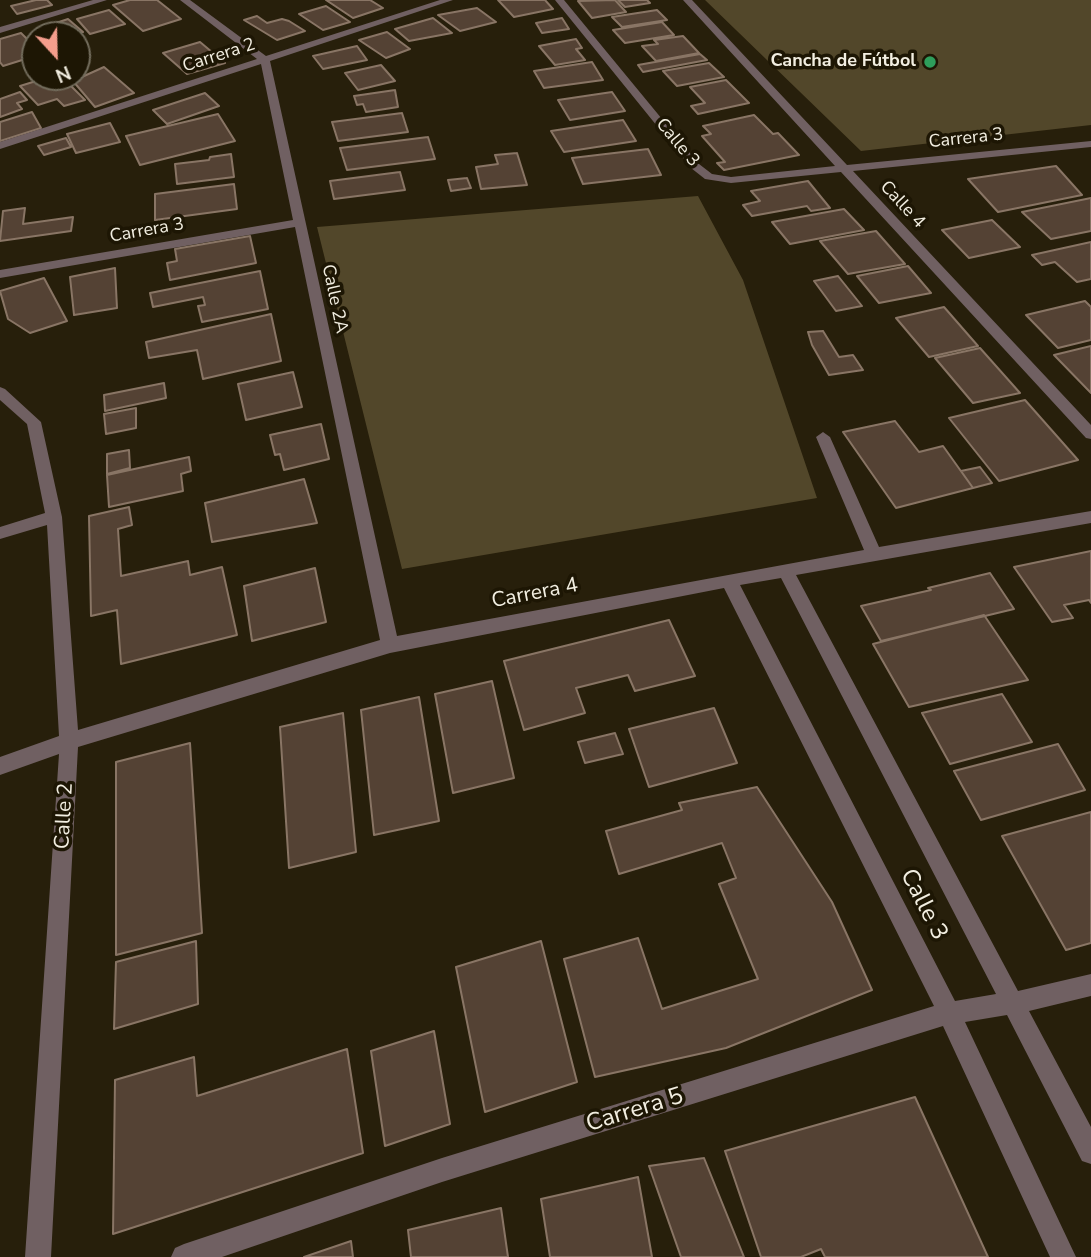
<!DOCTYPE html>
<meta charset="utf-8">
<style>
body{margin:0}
#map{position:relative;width:1091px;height:1257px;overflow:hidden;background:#271f0b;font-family:"Nunito Sans",sans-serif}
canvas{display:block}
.north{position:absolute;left:21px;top:21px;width:70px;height:70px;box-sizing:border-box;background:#1d1604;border:2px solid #726c5c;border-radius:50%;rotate:158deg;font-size:19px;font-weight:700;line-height:28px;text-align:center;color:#f2eee1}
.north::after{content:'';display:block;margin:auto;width:24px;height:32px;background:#f49d8c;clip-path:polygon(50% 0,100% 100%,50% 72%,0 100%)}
</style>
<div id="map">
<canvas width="1091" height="1257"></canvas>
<div class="north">N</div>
</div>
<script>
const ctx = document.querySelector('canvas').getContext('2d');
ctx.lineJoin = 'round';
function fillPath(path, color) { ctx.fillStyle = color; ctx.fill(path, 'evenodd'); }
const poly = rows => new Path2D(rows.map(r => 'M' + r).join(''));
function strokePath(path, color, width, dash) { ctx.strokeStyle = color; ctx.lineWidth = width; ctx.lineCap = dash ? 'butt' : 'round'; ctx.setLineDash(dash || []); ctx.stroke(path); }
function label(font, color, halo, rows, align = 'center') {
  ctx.font = font + ' "Nunito Sans",sans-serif'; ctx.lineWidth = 7; ctx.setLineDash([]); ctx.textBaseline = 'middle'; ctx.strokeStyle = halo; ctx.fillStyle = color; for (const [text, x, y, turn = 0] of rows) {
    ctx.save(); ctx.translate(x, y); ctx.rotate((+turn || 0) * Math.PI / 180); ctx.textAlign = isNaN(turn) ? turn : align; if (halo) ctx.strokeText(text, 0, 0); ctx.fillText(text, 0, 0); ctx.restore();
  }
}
const green = poly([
 [705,0,1091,0,1091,125,861,151],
 [698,196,743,280,817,498,402,569,317,227]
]);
const building = poly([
 [36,0,47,0,52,5,17,14,11,6,36,0],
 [130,0,157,0,181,19,143,31,113,5,130,0],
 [326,0,370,0,383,8,353,18,326,0],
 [498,0,545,0,553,9,514,17,498,0],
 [615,0,626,12,592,18,578,1,615,0],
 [618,0,647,0,650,3,625,7,618,0],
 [326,6,350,22,323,30,299,14,326,6],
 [477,8,496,22,460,31,438,15,477,8],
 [109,10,125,24,90,34,77,19,109,10],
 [657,10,667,20,622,27,612,17,657,10],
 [257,16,267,23,282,19,289,21,305,31,277,40,244,20,257,16],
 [433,18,452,33,409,41,395,29,433,18],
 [562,18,569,29,542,33,536,23,562,18],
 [68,19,83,32,59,35,64,34,53,24,68,19],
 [662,22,674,35,625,43,613,30,662,22],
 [387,32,410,49,386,58,359,40,387,32],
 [21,33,35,47,35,56,3,66,0,62,0,39,21,33],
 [683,36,699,53,656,61,642,46,658,44,654,40,683,36],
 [576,39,582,48,576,49,585,60,555,65,539,46,576,39],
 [200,42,225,63,187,74,163,53,200,42],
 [357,46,367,60,323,69,313,56,357,46],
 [700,54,707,60,643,72,638,65,700,54],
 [592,62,603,80,544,88,534,71,592,62],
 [709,63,724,77,677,86,663,71,709,63],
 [381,65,395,81,358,90,345,73,381,65],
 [104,67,134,93,95,107,73,81,104,67],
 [49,77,62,77,85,100,64,106,57,99,38,105,20,86,49,77],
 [726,80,749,103,698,114,691,106,705,103,690,87,726,80],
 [395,90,398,107,366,112,363,104,357,105,354,96,395,90],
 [20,92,27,100,17,103,22,109,0,117,0,99,20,92],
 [612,92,625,111,570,120,558,100,612,92],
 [205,93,219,106,167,124,153,110,205,93],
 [32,112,41,128,0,141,0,122,32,112],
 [402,113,408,132,338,141,332,122,402,113],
 [218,114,235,141,140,165,126,136,218,114],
 [754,115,773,134,778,133,799,155,724,170,717,163,725,162,702,136,711,134,703,126,754,115],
 [623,120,636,141,564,152,551,131,623,120],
 [110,123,120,142,76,153,67,134,110,123],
 [428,137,435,159,347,170,340,148,428,137],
 [66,138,71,147,44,155,38,146,66,138],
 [648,149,661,175,583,184,572,158,648,149],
 [517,153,527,185,481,189,476,167,498,164,495,155,517,153],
 [231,154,234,177,177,184,175,164,209,160,210,157,231,154],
 [1056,166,1082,195,998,212,968,179,1056,166],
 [400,172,405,190,334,199,330,181,400,172],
 [467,178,471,188,451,191,448,180,467,178],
 [808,181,830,208,811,211,807,206,752,216,743,205,760,201,751,191,808,181],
 [234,184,237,209,155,220,155,194,234,184],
 [1091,198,1091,231,1051,239,1022,212,1091,198],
 [25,208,23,224,73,217,71,231,0,241,3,211,25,208],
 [844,209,864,230,790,244,772,222,844,209],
 [992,220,1020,247,969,258,942,230,992,220],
 [876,231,905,264,848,274,820,241,876,231],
 [250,236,256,263,170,280,167,263,177,261,175,249,250,236],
 [1091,242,1091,279,1077,282,1055,262,1042,265,1032,255,1091,242],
 [908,266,931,293,879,303,857,276,908,266],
 [115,268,117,308,74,315,70,277,115,268],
 [260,271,268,309,202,322,198,306,205,305,203,297,153,307,150,293,260,271],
 [838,276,862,306,836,311,814,281,838,276],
 [44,278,67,321,30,333,8,319,0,291,44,278],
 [1085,301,1091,307,1091,340,1058,348,1026,315,1085,301],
 [944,307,978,346,929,357,896,318,944,307],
 [271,314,281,361,203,379,197,350,149,358,146,342,271,314],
 [823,331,839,357,853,355,863,370,829,375,812,345,808,332,823,331],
 [1091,346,1091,393,1054,355,1091,346],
 [980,348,1020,393,973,403,935,358,980,348],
 [293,372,302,407,246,420,238,384,293,372],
 [164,383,166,398,105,411,104,395,164,383],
 [1025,400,1078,460,999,481,949,418,1025,400],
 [136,408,136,428,106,434,104,414,136,408],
 [895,421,919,452,943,446,973,488,896,508,843,432,895,421],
 [321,424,329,459,284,470,280,454,275,455,270,435,321,424],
 [129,450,130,468,107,474,107,454,129,450],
 [189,457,191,471,181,474,183,491,109,507,107,475,189,457],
 [980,467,992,483,973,488,961,471,980,467],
 [304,479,317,523,212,542,205,503,304,479],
 [129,507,132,525,118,529,121,576,188,561,190,575,222,567,237,635,121,664,117,610,91,616,89,516,129,507],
 [1091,551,1091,603,1089,600,1064,605,1073,618,1052,622,1014,567,1091,551],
 [315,568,326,622,252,641,244,586,315,568],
 [990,573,1014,609,881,641,861,606,931,590,928,588,990,573],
 [984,615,1028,680,909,707,873,644,984,615],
 [669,620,695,676,635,691,628,675,576,688,585,713,524,730,504,661,669,620],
 [492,681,514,778,453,793,435,694,492,681],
 [1002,694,1032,742,950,764,922,713,1002,694],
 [419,697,439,821,374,835,361,710,419,697],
 [714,708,737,763,649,787,629,729,714,708],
 [343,713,356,852,289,868,280,727,343,713],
 [615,733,623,754,585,763,578,742,615,733],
 [190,743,202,933,116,955,116,762,190,743],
 [1058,744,1085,790,981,820,954,771,1058,744],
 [757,787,832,902,872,990,726,1048,595,1077,564,959,638,938,662,1009,758,979,719,884,736,878,722,843,619,874,606,831,682,810,679,803,757,787],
 [1091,812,1091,943,1066,950,1002,836,1091,812],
 [196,941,198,1004,114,1029,116,962,196,941],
 [541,941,577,1082,485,1112,456,967,541,941],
 [434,1031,450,1124,385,1146,371,1051,434,1031],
 [347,1049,363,1153,113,1234,115,1080,194,1057,197,1096,347,1049],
 [915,1097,988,1257,825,1257,821,1249,801,1257,761,1257,725,1151,915,1097],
 [704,1158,744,1257,681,1257,649,1166,704,1158],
 [638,1177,652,1257,550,1257,541,1199,638,1177],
 [501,1208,508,1257,411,1257,408,1230,501,1208],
 [351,1241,353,1257,304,1257,351,1241]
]);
const street = poly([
 [93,0,107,0,0,33,0,27,93,0],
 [180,0,190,0,266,56,440,0,453,0,270,61,397,636,864,550,816,437,823,432,830,437,879,547,1091,511,1091,523,796,575,1018,991,1091,974,1091,996,1029,1011,1091,1127,1091,1164,1082,1161,1007,1015,965,1022,1076,1257,1050,1257,943,1026,442,1182,222,1257,171,1257,175,1248,184,1244,442,1158,934,1006,724,588,390,653,78,747,51,1257,25,1257,59,754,0,775,0,757,59,736,47,525,0,539,0,527,45,513,27,424,0,400,0,387,5,389,41,422,62,517,78,730,380,640,295,227,0,278,0,270,293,220,261,64,0,149,0,142,257,59,180,0],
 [781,578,996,994,955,1001,740,585,781,578],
 [555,0,564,0,699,164,712,174,731,177,835,166,683,0,692,0,847,165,1091,141,1091,147,853,171,1091,425,1091,439,1086,438,841,172,731,183,705,179,691,168,555,0]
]);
const markers = [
 [930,62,7,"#2e9e5b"]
];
const farStreetnames = [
 ["Carrera 2",219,56,-18],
 ["Carrera 3",966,139,-6],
 ["Calle 3",677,143,50],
 ["Calle 4",902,205,47],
 ["Carrera 3",147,231,-10],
 ["Calle 2A",334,299,78]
];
const farPoinames = [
 ["Cancha de Fútbol",916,62]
];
const streetNames = [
 ["Carrera 4",535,594,-11],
 ["Calle 2",65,816,-87]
];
const nearStreetnames = [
 ["Calle 3",923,905,63],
 ["Carrera 5",635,1111,-17]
];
fillPath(green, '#52472a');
fillPath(building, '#544234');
strokePath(building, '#897565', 2);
fillPath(street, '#706062');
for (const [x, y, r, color] of markers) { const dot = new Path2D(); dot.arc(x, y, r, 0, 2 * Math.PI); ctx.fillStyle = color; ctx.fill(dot); strokePath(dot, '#1d1604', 2.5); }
label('18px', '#f2eee1', '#1d1604', farStreetnames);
label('bold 18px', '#f2eee1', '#1d1604', farPoinames, 'right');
label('21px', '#f2eee1', '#1d1604', streetNames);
label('24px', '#f2eee1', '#1d1604', nearStreetnames);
</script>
